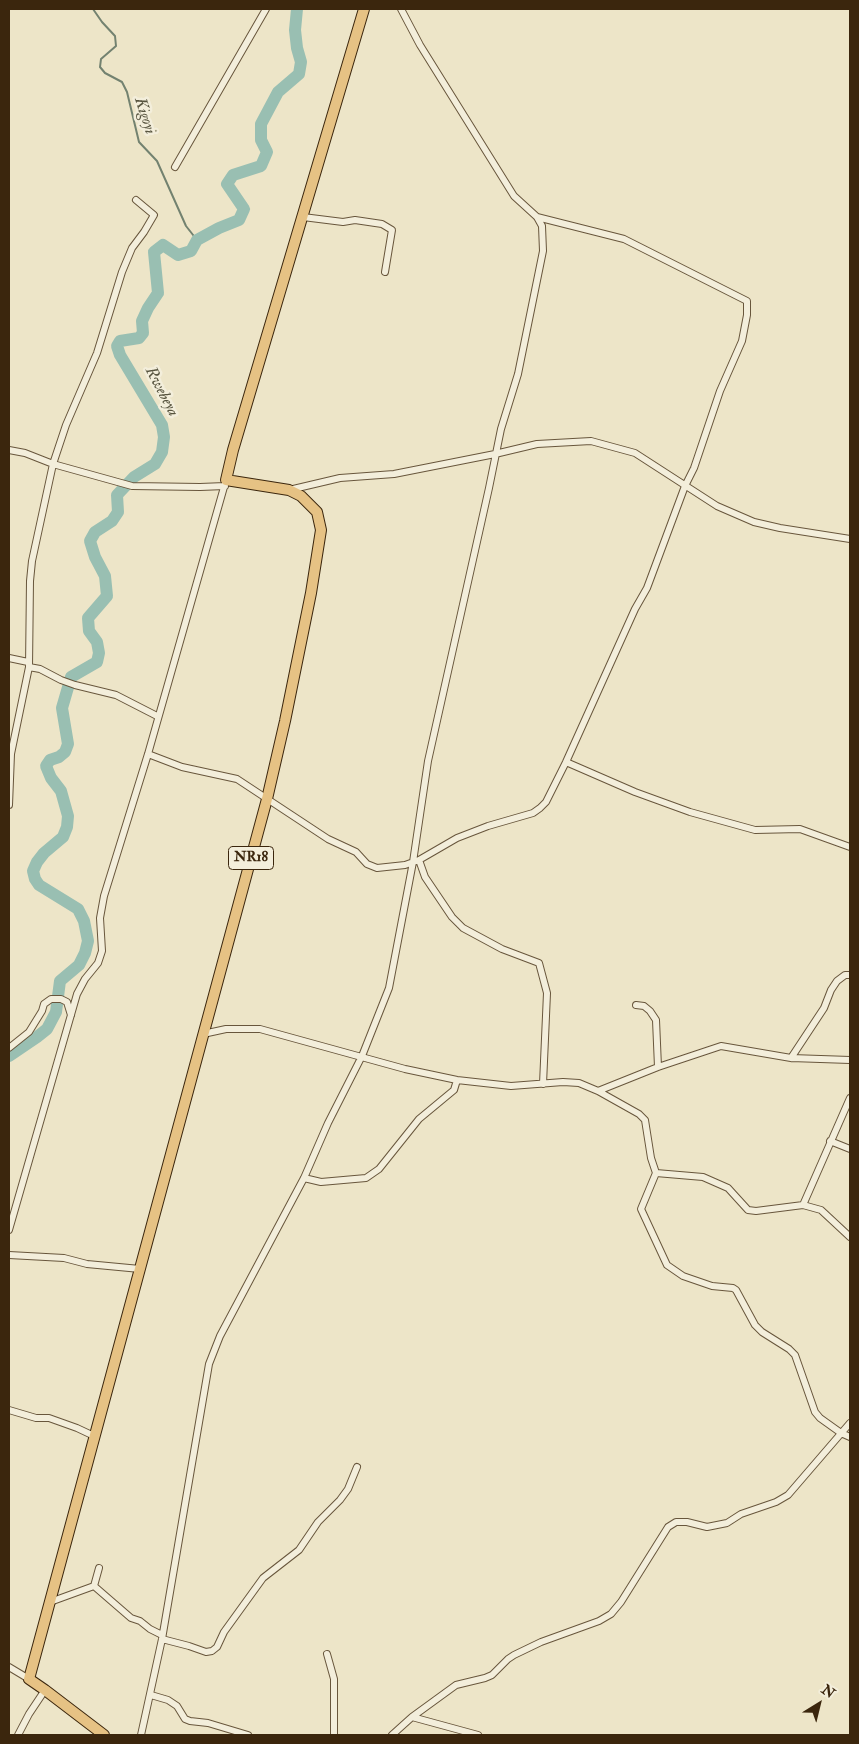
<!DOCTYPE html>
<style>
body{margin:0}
#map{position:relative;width:859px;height:1744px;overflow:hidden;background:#ede5c8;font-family:"IM FELL Double Pica",serif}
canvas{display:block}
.frame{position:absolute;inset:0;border:10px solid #3b260d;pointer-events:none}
.north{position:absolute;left:794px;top:1679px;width:50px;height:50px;-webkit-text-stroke:4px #f3eedb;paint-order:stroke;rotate:36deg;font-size:14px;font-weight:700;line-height:20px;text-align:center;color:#3b260d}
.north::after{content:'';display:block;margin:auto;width:18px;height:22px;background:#3b260d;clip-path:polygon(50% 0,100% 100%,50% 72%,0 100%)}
</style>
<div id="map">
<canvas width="859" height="1744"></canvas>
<div class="frame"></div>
<div class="north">N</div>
</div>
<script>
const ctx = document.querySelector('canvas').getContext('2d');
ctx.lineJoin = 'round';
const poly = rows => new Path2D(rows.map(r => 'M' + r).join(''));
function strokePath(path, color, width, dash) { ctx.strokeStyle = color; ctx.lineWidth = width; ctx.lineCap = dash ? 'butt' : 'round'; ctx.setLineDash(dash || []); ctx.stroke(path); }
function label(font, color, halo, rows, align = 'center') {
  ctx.font = font + ' "IM FELL Double Pica",serif'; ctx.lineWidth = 5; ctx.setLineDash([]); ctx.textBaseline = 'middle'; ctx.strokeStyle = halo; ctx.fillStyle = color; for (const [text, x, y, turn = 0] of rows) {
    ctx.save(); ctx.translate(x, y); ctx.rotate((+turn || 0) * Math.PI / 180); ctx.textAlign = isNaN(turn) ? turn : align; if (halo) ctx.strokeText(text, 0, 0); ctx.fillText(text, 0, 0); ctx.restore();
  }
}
const stream = poly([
 [93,9,102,22,115,36,116,46,101,59,100,67,105,73,122,82,127,92,139,142,157,161,186,226,197,240]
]);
const river = poly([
 [9,1056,37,1037,47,1029,56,1012,60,981,79,965,85,953,88,941,84,921,78,909,39,885,35,879,33,871,37,862,44,853,63,837,67,827,68,816,61,791,51,778,46,766,50,760,59,757,65,752,68,744,62,708,71,677,97,662,99,653,97,642,89,631,88,618,107,596,105,576,95,557,90,541,95,532,112,521,118,512,117,495,134,477,155,464,162,452,164,437,162,425,120,355,117,346,120,341,139,338,143,333,142,321,148,308,158,293,154,252,163,245,178,255,191,251,197,240,219,228,239,220,244,209,227,184,233,175,261,166,267,152,261,140,261,124,278,92,299,74,301,62,297,48,295,30,297,9]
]);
const street = poly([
 [175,167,266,9],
 [303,217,343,222,355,220,382,224,392,230,385,272],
 [9,450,25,453,53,464,132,486,200,487,225,486],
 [289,490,340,478,394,474,495,454,537,444,591,441,635,453,717,506,754,522,780,528,850,539],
 [9,658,28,662],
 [29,667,40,669,61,680,75,685,116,695,157,716],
 [148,754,182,767,237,779,328,839,356,852,367,864,377,868,405,865,419,860,457,838,488,826,533,813,540,808,546,802,566,762,635,609,647,588,685,486,694,468,720,391,742,341,747,315,747,301,624,239,537,217],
 [566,762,635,792,690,812,755,830,800,829,850,847],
 [9,805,11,754,29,667,30,581,32,561,53,464,66,425,97,353,122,272,132,248,144,232,154,215,136,200],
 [419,860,425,877,452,917,463,928,502,949,539,963,547,993,543,1084],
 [636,1005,644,1006,650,1011,656,1020,658,1067],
 [203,1034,226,1029,260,1029,405,1069,457,1080,511,1086,563,1082,579,1083,598,1091,658,1067,721,1046,791,1058,850,1060],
 [9,1048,29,1032,42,1011,44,1004,51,999,61,999,67,1002,71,1015],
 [791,1058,824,1008,831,990,837,981,845,975,850,975],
 [598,1091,639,1114,645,1120,651,1158,656,1173,641,1209,667,1265,683,1276,712,1286,733,1288,736,1290,755,1325,762,1332,789,1349,795,1355,815,1412,820,1418,841,1433,850,1437],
 [830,1141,850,1149],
 [656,1173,703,1177,728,1188,748,1210,756,1211,803,1205,821,1210,850,1237],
 [304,1178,321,1182,366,1178,379,1169,419,1119,454,1090,457,1080],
 [803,1205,850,1098],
 [9,1230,77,994,85,979,98,963,102,951,100,918,104,896,148,754,226,480],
 [9,1255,64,1258,87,1264,140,1269],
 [9,1410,36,1418,49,1418,77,1428,94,1436],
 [94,1586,131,1618,140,1621,150,1629,162,1635],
 [50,1602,94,1586,99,1568],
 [162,1639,189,1646,206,1652,212,1651,217,1647,224,1632,263,1578,299,1550,318,1522,340,1500,348,1489,357,1467],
 [327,1654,334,1679,334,1735],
 [9,1667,29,1679],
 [151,1695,168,1700,177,1706,185,1719,190,1721,208,1723,248,1735],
 [412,1717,456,1685,485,1678,492,1675,508,1659,514,1655,541,1642,599,1621,611,1614,621,1602,668,1527,676,1522,687,1522,707,1527,727,1523,741,1514,776,1502,788,1495,850,1423],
 [18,1735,29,1714,45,1690],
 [141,1735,162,1639,209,1364,220,1336,304,1178,328,1123,362,1056,389,988,413,862,428,761,489,488,501,429,518,374,543,251,542,226,537,217,514,196,420,45,401,9],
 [392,1735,412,1717,478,1735]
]);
const primary = poly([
 [104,1735,45,1690,29,1679,267,799,285,721,311,593,321,530,317,512,301,496,289,490,226,480,233,450,364,9]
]);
const shields = [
 [251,858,45]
];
const shieldNames = [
 ["NR18",251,858]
];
const waterNames = [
 ["Kigoyi",144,116,72],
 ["Rwebeya",161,392,62]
];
strokePath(stream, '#738270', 2);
strokePath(river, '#99bfb2', 12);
strokePath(street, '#68563c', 8);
strokePath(primary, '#3b260d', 12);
strokePath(street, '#f3eedb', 6);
strokePath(primary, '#e6c284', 10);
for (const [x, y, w] of shields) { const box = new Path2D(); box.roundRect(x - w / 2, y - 11.5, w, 23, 4); ctx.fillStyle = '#f3eedb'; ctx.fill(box); strokePath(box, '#3b260d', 1); }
label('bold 14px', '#3b260d', null, shieldNames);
label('italic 16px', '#57543f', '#f3eedb', waterNames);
</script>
